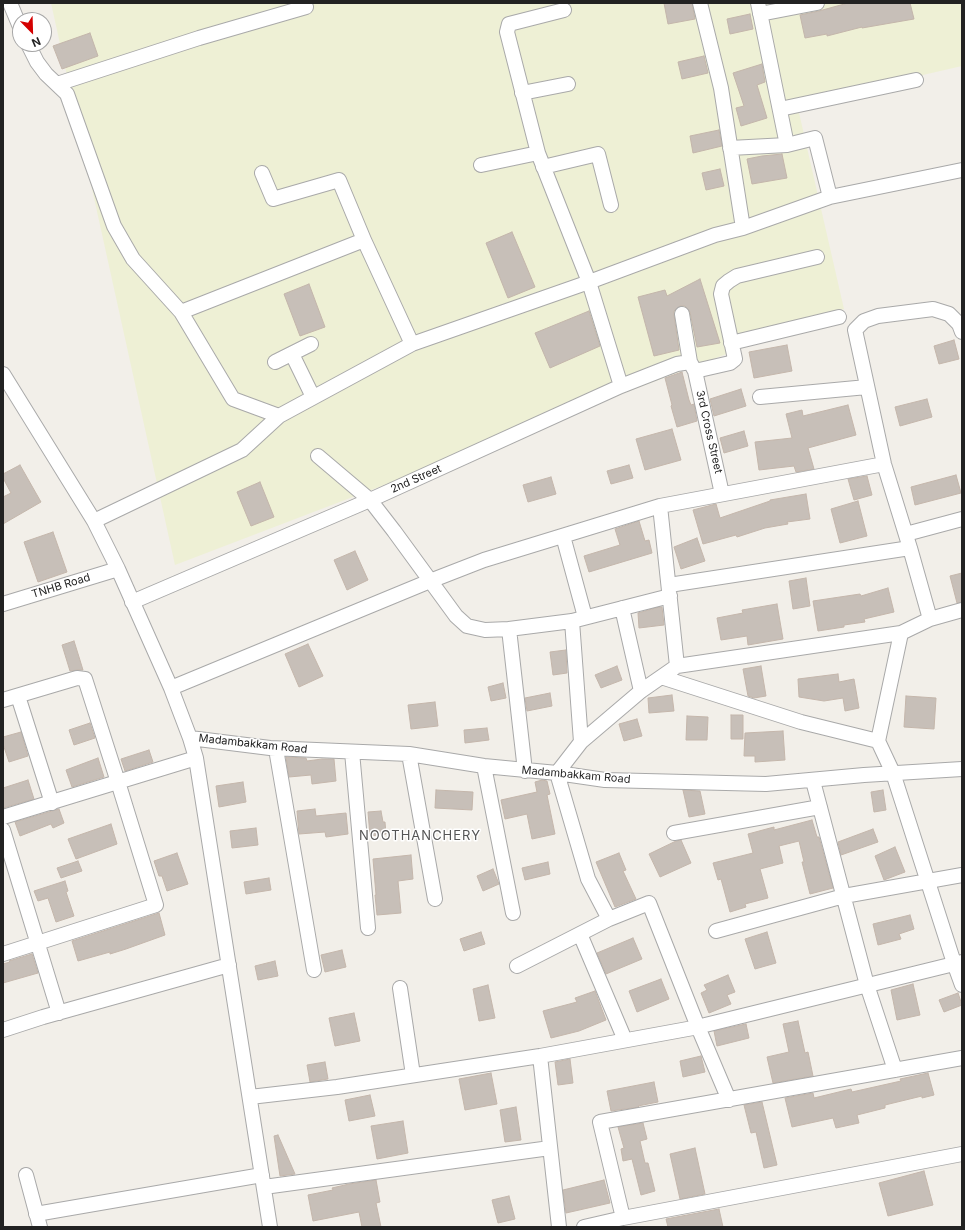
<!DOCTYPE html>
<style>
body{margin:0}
#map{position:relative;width:965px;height:1230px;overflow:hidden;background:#f2efe9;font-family:Inter,sans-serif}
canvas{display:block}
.frame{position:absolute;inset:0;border:4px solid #222;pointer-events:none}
.north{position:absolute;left:12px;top:12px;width:40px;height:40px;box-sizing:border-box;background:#fff;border:1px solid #a7a7a7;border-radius:50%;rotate:157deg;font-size:11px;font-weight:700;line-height:16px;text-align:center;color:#222}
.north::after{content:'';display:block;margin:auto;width:14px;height:18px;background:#d40000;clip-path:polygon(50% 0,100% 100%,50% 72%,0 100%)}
</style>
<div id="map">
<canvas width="965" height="1230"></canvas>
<div class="frame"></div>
<div class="north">N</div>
</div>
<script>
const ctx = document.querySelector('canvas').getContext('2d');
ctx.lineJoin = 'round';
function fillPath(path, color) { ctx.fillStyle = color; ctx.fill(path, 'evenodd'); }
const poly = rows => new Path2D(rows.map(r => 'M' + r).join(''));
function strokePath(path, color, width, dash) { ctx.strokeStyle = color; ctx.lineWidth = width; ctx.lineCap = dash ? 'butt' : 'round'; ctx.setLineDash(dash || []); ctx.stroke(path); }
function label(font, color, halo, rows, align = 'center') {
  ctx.font = font + ' Inter,sans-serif'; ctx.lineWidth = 3; ctx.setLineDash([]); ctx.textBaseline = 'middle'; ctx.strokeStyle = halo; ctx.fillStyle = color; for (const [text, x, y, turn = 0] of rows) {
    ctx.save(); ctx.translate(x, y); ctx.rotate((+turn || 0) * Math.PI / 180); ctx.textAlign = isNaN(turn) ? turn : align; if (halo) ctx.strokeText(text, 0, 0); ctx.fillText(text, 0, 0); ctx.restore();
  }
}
const farmland = poly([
 [51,3,962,3,962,66,797,104,844,309,175,565]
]);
const building = poly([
 [664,3,692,3,695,19,668,24,664,3],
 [848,3,910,3,914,19,862,28,862,27,827,36,827,34,805,38,800,15,819,11,848,3],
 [750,14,753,29,730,34,727,19,750,14],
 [90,33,98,56,62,69,53,46,90,33],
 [704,56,708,73,682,79,678,62,704,56],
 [762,64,765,82,757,85,767,118,741,126,736,108,744,106,733,73,762,64],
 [719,130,722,146,693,153,690,136,719,130],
 [782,154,787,178,752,184,747,159,762,156,782,154],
 [720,169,724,186,706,190,702,173,720,169],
 [512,232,535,287,508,298,486,243,512,232],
 [700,279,720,343,697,347,690,312,685,306,680,306,674,311,674,315,679,350,654,356,638,297,665,290,667,296,700,279],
 [309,284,325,327,300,336,284,294,309,284],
 [589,311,600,346,550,368,535,333,589,311],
 [954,340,959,359,939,364,934,346,954,340],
 [787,345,792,371,754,378,749,352,787,345],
 [682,372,689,400,691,405,694,404,697,421,677,427,671,406,672,405,665,378,682,372],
 [741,389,746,406,714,416,710,399,741,389],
 [927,399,932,417,900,426,895,407,927,399],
 [848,405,856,435,808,448,814,469,796,472,794,466,759,470,755,442,792,438,786,414,802,410,803,416,848,405],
 [672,429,681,460,645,470,636,439,672,429],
 [744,431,748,446,724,453,720,438,744,431],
 [20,465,41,502,3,524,3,497,11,493,3,478,3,474,20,465],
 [629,465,633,478,611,484,607,471,629,465],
 [956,475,961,493,915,505,911,487,956,475],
 [867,476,872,495,854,500,848,479,867,476],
 [551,477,556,494,528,502,523,485,551,477],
 [260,482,274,517,251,526,237,492,260,482],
 [806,494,810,519,787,522,788,524,765,528,737,537,736,535,703,544,693,510,716,504,720,518,770,501,770,500,806,494],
 [858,501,867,536,840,543,831,509,858,501],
 [639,521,645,541,649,540,652,553,589,572,584,556,620,545,615,529,639,521],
 [53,532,67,572,38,582,24,542,53,532],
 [697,538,705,561,681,569,674,547,697,538],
 [355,551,368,580,347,590,334,560,355,551],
 [962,573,962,602,957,603,950,576,962,573],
 [806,578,810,606,793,609,789,581,806,578],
 [888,588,894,612,864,619,865,622,844,625,844,627,818,631,813,601,860,594,861,596,888,588],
 [777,604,783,639,748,645,747,636,721,640,717,618,743,613,742,610,777,604],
 [659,607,662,607,664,625,639,628,638,613,659,607],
 [74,641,79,657,83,670,78,670,70,671,62,645,74,641],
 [308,644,323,676,299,687,285,654,308,644],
 [566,650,567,673,553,675,550,652,566,650],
 [617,666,622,680,601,688,595,675,617,666],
 [761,666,766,696,754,698,748,696,743,669,761,666],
 [838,674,839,682,854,679,859,708,845,711,843,698,824,701,799,697,798,679,838,674],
 [503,683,506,698,491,701,488,687,503,683],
 [550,693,552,706,527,711,525,698,550,693],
 [672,695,674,711,649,713,648,698,672,695],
 [906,696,936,698,934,729,904,727,906,696],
 [435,702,438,726,411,729,408,705,435,702],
 [731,715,743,715,743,739,731,739,731,715],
 [687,716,708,717,707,740,686,740,687,716],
 [637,719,642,736,624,741,619,724,637,719],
 [90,723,95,738,74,745,69,730,90,723],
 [487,728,489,740,465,743,464,730,487,728],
 [783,731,785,760,755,762,755,756,744,756,745,733,783,731],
 [21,732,28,756,9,762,3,744,3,737,21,732],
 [149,750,153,762,125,771,121,759,149,750],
 [286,757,306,758,307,761,322,759,334,759,336,781,312,784,311,775,289,777,286,757],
 [98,758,104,777,72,787,66,770,98,758],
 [28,780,34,799,3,808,3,788,28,780],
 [542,780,547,781,550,794,547,795,555,834,532,839,527,814,505,819,501,800,537,792,535,782,542,780],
 [243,782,246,802,219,807,216,786,243,782],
 [436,790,473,792,472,810,435,808,436,790],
 [683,790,700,791,705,814,689,817,683,790],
 [883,790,886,810,874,812,871,792,883,790],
 [59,809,64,823,53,828,51,824,20,836,15,822,59,809],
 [315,809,316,816,346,813,348,834,326,837,325,832,299,834,297,811,315,809],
 [381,811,383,822,385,822,386,834,370,836,368,812,381,811],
 [812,820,817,837,819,837,833,888,810,894,802,862,804,862,799,841,779,846,783,863,760,869,768,898,745,904,746,907,730,912,721,879,718,880,713,863,753,853,748,834,774,827,774,830,812,820],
 [111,824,117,844,76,859,68,839,111,824],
 [256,828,258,845,232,848,230,831,256,828],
 [873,829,878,842,841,855,838,842,873,829],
 [681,840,691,863,660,877,649,854,676,841,681,840],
 [895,847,905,872,884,880,875,856,895,847],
 [177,853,188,884,167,891,162,876,159,876,154,861,177,853],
 [619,853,626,870,623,871,636,899,615,907,596,862,619,853],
 [411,855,413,879,398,881,401,913,377,915,375,895,376,895,373,859,411,855],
 [78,861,82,871,61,878,57,868,78,861],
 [548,862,550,874,525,880,522,868,548,862],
 [493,869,499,884,483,891,477,876,493,869],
 [269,878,271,890,246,894,244,882,269,878],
 [65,881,68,891,66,892,74,916,56,922,48,898,38,901,34,891,65,881],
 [159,913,165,935,126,949,110,954,110,952,78,961,72,941,159,913],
 [910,915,914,929,899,934,901,939,878,945,873,924,910,915],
 [481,932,485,944,464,951,460,939,481,932],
 [767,932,776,963,755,969,745,939,767,932],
 [633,938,642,959,606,974,597,953,633,938],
 [342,950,346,967,325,972,321,955,342,950],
 [32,954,38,973,3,983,3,964,10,962,9,961,32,954],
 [275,961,278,976,258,980,255,966,275,961],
 [728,975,735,992,727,995,731,1004,709,1013,701,993,707,990,704,985,728,975],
 [661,979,669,999,637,1012,629,991,661,979],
 [913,984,920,1015,897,1020,891,990,913,984],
 [488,985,495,1018,479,1021,473,989,488,985],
 [595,991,606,1020,579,1031,551,1038,543,1011,577,1002,575,998,595,991],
 [958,993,962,1005,944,1012,939,1000,958,993],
 [354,1013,360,1041,335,1046,329,1018,354,1013],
 [798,1021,805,1053,808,1052,813,1076,773,1083,767,1057,789,1052,783,1024,798,1021],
 [746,1024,749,1038,717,1046,714,1031,746,1024],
 [701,1056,705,1072,683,1077,680,1061,701,1056],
 [570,1059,573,1083,558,1085,555,1062,570,1059],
 [325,1062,328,1079,310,1082,307,1065,325,1062],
 [491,1073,497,1104,465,1110,459,1079,491,1073],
 [928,1073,934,1095,922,1098,922,1096,885,1105,885,1108,857,1115,859,1123,836,1128,833,1118,792,1127,785,1098,813,1093,814,1098,851,1089,852,1092,901,1081,900,1079,928,1073],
 [654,1082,658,1102,638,1106,639,1107,611,1111,607,1091,654,1082],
 [370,1095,375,1116,349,1121,345,1100,370,1095],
 [762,1102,777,1165,764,1168,756,1132,751,1133,744,1105,762,1102],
 [516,1107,521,1140,505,1142,500,1110,516,1107],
 [403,1121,408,1153,377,1159,371,1126,403,1121],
 [643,1123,647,1139,640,1141,645,1163,648,1163,655,1191,641,1195,632,1159,623,1161,621,1149,624,1148,618,1127,643,1123],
 [278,1135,295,1174,280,1176,274,1136,278,1135],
 [695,1148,705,1194,680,1199,670,1154,695,1148],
 [924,1171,933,1205,888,1216,879,1183,924,1171],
 [376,1180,380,1202,376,1203,381,1227,362,1227,359,1212,313,1221,308,1195,333,1190,332,1188,349,1184,376,1180],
 [604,1180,610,1203,566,1213,563,1190,604,1180],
 [509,1196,515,1219,498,1223,492,1200,509,1196],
 [719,1209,723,1227,668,1227,666,1219,719,1209]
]);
const minor = poly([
 [10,3,20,27],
 [700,3,721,88,743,228],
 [758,3,787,145],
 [564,10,509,24,507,32,538,153,589,282,621,386],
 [760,14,817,3],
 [28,44,37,62,46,74,67,94,114,226,133,259,181,312,233,399,279,416],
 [57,84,199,38,306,7],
 [522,93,568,84],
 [780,109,916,80],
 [730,148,787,145,815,138,830,197],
 [481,165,538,153],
 [543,167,598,154,611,205],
 [262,173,273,199,339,180,364,240,412,344],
 [181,312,364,240],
 [682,314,690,362],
 [731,343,839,317],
 [292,354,313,397],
 [275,362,311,344],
 [695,371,730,363,735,359,721,294,723,286,729,281,737,276,817,257],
 [3,374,94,521,118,569,171,688,190,738,196,758,270,1227],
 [760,397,867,387],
 [318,456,370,500,394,531,456,616,467,626,485,630,509,629,525,771],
 [94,521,242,450,279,416,412,344,589,282,715,235,743,228,830,197,962,170],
 [906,534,962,519],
 [563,536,585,617],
 [669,585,910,548],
 [132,602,370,500,621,386,677,364,690,362,695,371,722,494],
 [3,604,118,569],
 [622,608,641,691],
 [962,610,930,619,901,633,878,741,893,773,954,963,962,985],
 [930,619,910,548,884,464,855,330,864,321,878,316,933,309,949,314,959,324,962,332],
 [572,621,581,742],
 [509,629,572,621,670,596],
 [677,666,901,633],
 [661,677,801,722,878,741],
 [171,688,430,581,484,560,660,506,884,464],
 [18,696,52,803],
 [3,700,77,678,85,679,118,782,156,905,3,954],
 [190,738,270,748,409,754,484,766,557,773,605,780,766,784,864,775,962,769],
 [276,749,314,970],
 [352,752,368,928],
 [409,754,435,899],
 [484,766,513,913],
 [813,781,867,985,895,1070],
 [3,817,196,758],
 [3,830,59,1013],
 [674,833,820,807],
 [609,919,588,879,557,773,581,742,641,691,677,666,660,506],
 [716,931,844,896,962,875],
 [580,934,625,1040],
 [517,966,609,919,649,903,698,1027,729,1100],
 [400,988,413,1075],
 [3,1030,43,1017,229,965],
 [540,1056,559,1227],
 [250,1097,337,1087,540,1056,693,1028,962,962],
 [26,1175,40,1227],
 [264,1187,550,1148],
 [36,1214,262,1175],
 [623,1218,600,1122,962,1058],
 [584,1227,623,1218,962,1154]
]);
const streetNames = [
 ["3rd Cross Street",709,432,77],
 ["2nd Street",416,479,-24],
 ["TNHB Road",61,586,-17],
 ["Madambakkam Road",253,744,6],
 ["Madambakkam Road",576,775,5]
];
const quarterNames = [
 ["NOOTHANCHERY",420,836]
];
fillPath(farmland, '#eef0d5');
fillPath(building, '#c7bfb8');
strokePath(building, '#c4b6ab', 1);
strokePath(minor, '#a9a9a9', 16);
strokePath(minor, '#fff', 14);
label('11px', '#222', '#fff', streetNames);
ctx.letterSpacing = '1px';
label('13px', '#555', '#fff', quarterNames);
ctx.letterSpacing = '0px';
</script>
